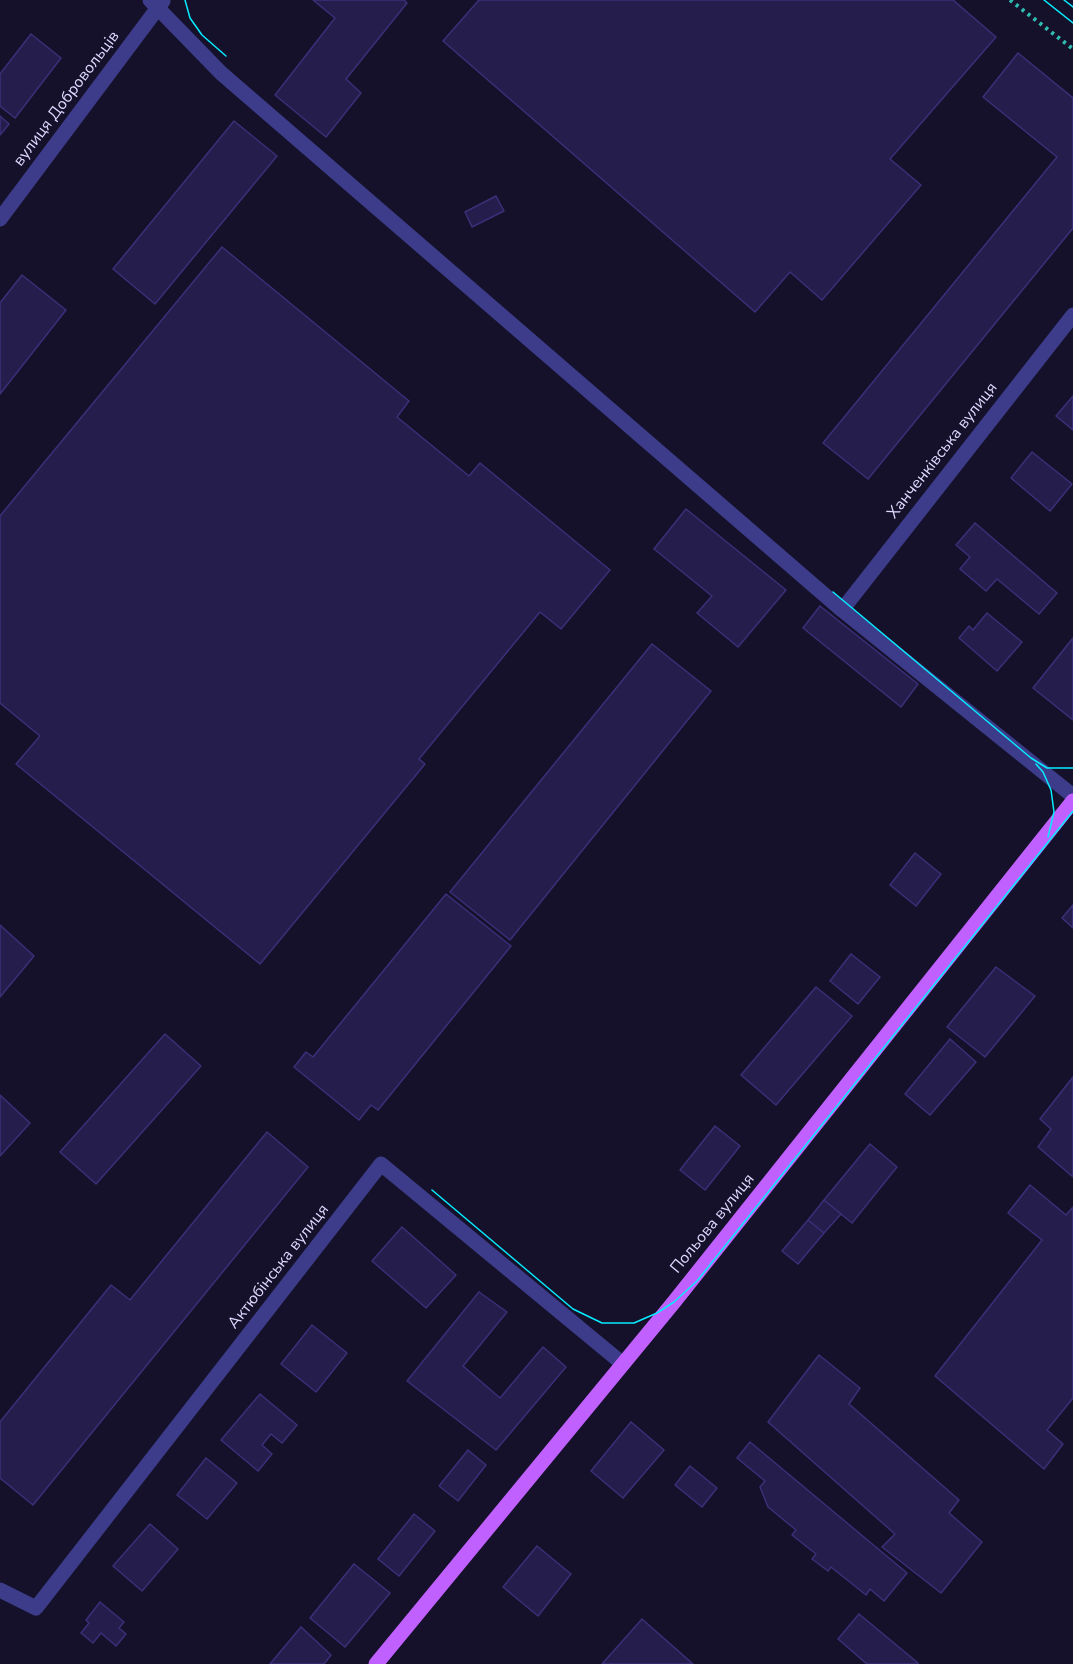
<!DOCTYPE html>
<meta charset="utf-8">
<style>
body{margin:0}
canvas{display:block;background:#15112b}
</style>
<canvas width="1073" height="1664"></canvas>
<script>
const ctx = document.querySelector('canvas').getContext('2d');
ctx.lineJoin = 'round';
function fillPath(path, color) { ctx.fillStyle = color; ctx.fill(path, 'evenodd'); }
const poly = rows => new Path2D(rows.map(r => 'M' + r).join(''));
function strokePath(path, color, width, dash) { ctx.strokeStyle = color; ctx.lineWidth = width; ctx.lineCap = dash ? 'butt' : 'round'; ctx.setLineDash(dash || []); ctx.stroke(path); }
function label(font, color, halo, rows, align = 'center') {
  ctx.font = font + ' "Nunito Sans",sans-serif'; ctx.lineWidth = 5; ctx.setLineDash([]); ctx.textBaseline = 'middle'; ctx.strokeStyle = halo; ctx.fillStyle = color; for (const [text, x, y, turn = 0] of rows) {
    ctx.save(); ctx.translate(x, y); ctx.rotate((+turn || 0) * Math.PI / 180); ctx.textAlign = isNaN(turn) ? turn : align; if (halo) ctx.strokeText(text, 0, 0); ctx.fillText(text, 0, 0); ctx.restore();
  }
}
const building = poly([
 [313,0,404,0,407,3,346,79,361,93,326,137,275,95,335,18,313,0],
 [479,0,953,0,996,37,890,159,921,185,822,300,790,272,755,312,443,41,479,0],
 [31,34,61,58,15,118,0,106,0,74,31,34],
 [1018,53,1073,98,1073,228,868,479,823,443,1057,157,983,97,1018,53],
 [0,116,9,124,0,135,0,116],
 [234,121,277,156,155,304,113,269,234,121],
 [496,196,504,211,472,227,465,212,496,196],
 [222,247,409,401,397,417,469,476,480,463,610,570,561,629,540,612,419,759,425,764,260,964,16,764,40,736,0,703,0,516,222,247],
 [22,275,66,310,0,394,0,303,22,275],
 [1073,396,1073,430,1056,416,1073,396],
 [1032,452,1072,484,1050,511,1011,478,1032,452],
 [686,509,786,590,738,647,697,613,712,596,654,549,686,509],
 [975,523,1057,593,1039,614,997,579,986,591,960,569,970,557,956,545,975,523],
 [820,606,918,684,901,707,803,628,820,606],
 [987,613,1022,642,997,671,959,638,969,626,973,630,987,613],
 [1073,638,1073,720,1033,688,1073,638],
 [652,644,711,691,510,940,450,892,652,644],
 [915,853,941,874,916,906,890,885,915,853],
 [446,894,511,946,378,1110,371,1105,359,1120,294,1067,306,1052,313,1057,446,894],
 [1073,905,1073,928,1062,918,1073,905],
 [0,925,34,956,0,997,0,925],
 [851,954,880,977,858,1004,830,981,851,954],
 [996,967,1035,996,985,1057,947,1027,996,967],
 [816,987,852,1016,776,1105,741,1075,816,987],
 [165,1034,201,1066,96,1184,60,1152,165,1034],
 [950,1039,976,1062,930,1115,905,1094,950,1039],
 [1073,1077,1073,1177,1038,1147,1051,1129,1040,1119,1073,1077],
 [0,1095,30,1123,0,1156,0,1095],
 [715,1126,740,1146,705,1190,680,1170,715,1126],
 [267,1132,308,1167,33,1505,0,1478,0,1422,111,1285,130,1300,267,1132],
 [870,1144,897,1167,852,1223,824,1200,870,1144],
 [1030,1185,1066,1215,1073,1207,1073,1398,1047,1430,1063,1444,1044,1469,935,1376,1042,1240,1008,1213,1030,1185],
 [824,1200,841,1214,824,1233,808,1220,824,1200],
 [808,1220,824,1233,798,1264,782,1251,808,1220],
 [402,1227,456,1275,426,1308,372,1261,402,1227],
 [479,1292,507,1312,463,1366,500,1398,543,1347,566,1367,496,1450,407,1381,479,1292],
 [312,1325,347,1353,316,1392,281,1364,312,1325],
 [819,1355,860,1388,849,1404,959,1500,949,1513,982,1542,941,1593,882,1547,895,1534,768,1422,819,1355],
 [260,1394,297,1425,282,1443,271,1434,262,1445,272,1454,258,1471,221,1440,260,1394],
 [631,1422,664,1450,623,1498,591,1471,631,1422],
 [750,1442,907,1573,884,1601,870,1589,866,1595,831,1567,828,1571,812,1559,816,1554,792,1535,796,1530,768,1507,760,1487,765,1481,737,1458,750,1442],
 [468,1450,486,1465,458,1501,439,1486,468,1450],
 [206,1458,237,1483,207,1519,177,1495,206,1458],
 [690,1466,717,1488,702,1507,675,1485,690,1466],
 [414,1514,435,1531,399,1576,378,1559,414,1514],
 [150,1524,178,1549,142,1591,113,1566,150,1524],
 [537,1546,571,1574,538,1616,503,1587,537,1546],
 [354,1564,390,1593,345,1647,310,1618,354,1564],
 [100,1602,124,1622,119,1628,126,1634,116,1646,101,1633,93,1643,81,1633,89,1623,86,1620,100,1602],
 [859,1614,918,1663,918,1664,867,1664,838,1639,859,1614],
 [642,1619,693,1664,602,1664,642,1619],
 [301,1627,331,1655,324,1664,270,1664,301,1627]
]);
const path = poly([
 [1010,0,1073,49]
]);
const minor = poly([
 [150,0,221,73,842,610,1073,796],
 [0,219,163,1],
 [842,610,1073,315],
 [0,1590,36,1608,381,1164,623,1364]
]);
const major = poly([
 [376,1664,674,1302,1073,801]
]);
const tram = poly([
 [185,0,190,18,202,35,226,56],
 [1044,0,1073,23],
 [1064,0,1073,7],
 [833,592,1031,758,1047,768,1073,768],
 [1036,764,1043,772,1051,790,1054,812,1048,837],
 [432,1190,573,1309,602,1323,634,1323,657,1313,674,1302,697,1281,1073,811]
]);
const streetNames = [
 ["вулиця Добровольців",67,99,-53],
 ["Ханченківська вулиця",943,451,-52],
 ["Польова вулиця",713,1224,-51],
 ["Актюбінська вулиця",279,1267,-52]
];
fillPath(building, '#251d4c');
strokePath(building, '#3b2f78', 1.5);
strokePath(path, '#30bdb1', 4, [3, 4.5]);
strokePath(minor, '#3d3c8a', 15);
strokePath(major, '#c061ff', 15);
strokePath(tram, '#06ecff', 1.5);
label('16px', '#dedaff', '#15112b', streetNames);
</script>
